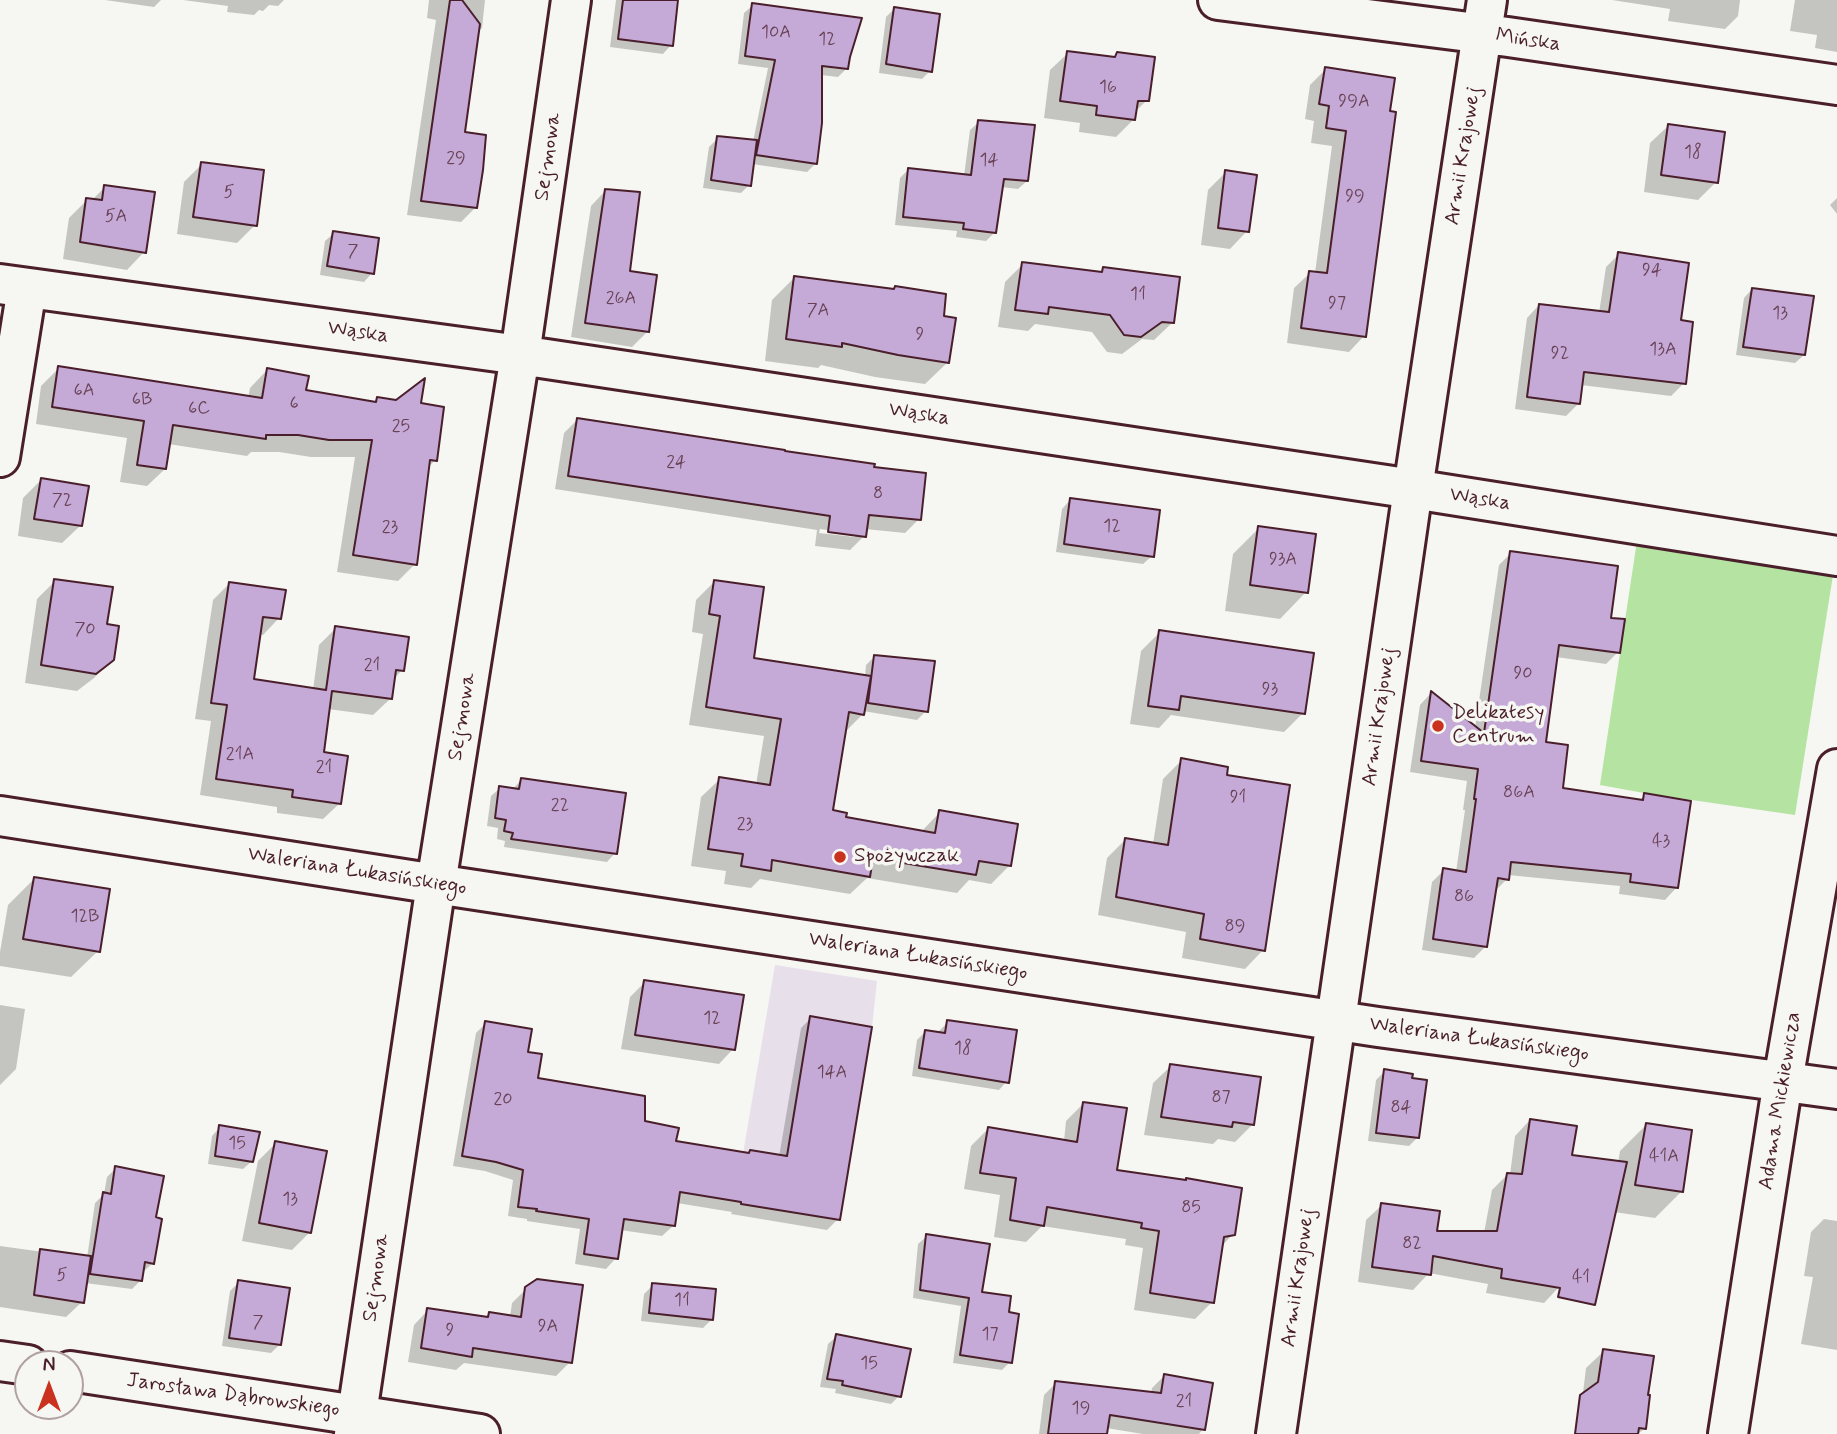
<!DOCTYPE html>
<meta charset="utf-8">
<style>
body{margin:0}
#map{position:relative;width:1837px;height:1434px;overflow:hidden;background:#f6f6f2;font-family:Mynerve,sans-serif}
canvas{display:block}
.north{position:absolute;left:14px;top:1350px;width:70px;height:70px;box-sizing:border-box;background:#f6f6f2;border:2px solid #b1a0a2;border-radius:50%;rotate:0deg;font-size:19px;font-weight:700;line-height:28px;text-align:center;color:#4a1f2b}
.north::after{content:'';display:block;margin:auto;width:24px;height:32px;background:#c8321e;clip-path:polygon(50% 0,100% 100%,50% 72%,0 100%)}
</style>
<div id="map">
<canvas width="1837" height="1434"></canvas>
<div class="north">N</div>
</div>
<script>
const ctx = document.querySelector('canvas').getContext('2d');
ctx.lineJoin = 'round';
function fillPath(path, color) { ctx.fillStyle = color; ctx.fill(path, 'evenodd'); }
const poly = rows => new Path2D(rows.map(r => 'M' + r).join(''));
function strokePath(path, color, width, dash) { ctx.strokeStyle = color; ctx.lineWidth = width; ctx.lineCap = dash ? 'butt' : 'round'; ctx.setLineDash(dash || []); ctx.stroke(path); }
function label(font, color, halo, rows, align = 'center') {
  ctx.font = font + ' Mynerve,sans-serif'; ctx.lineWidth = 7; ctx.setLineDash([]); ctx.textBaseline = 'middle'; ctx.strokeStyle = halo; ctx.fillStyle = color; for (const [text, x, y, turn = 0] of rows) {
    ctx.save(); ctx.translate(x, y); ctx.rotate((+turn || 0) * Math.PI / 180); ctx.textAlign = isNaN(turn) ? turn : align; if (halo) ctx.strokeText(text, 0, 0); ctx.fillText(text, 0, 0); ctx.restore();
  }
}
const built = poly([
 [775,965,877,981,872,1027,840,1220,741,1204,735,1201]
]);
const green = poly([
 [1637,541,1826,569,1833,575,1795,815,1644,793,1600,785]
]);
const shadow = poly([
 [105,0,161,0,154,7],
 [183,0,284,0,278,6,269,5,263,11,259,10,254,15,227,12,228,6],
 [429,0,485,0,482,28,477,32,463,133,476,207,461,222,407,215,436,20,427,18],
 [616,0,677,0,671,45,663,54,610,47],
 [1612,0,1740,0,1738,16,1725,29,1668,21,1670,9],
 [1795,0,1837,0,1837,52,1815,48,1817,35,1790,31],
 [753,5,847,68,838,77,821,75,816,163,807,172,752,164,749,185,741,193,703,188,709,147,718,138,753,142,768,68,738,64,744,13],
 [894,9,930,71,922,79,879,73,886,17],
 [1068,53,1113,58,1117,54,1147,100,1134,113,1133,120,1116,137,1079,132,1080,123,1044,118,1050,70],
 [1326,69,1393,79,1364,336,1349,352,1287,343,1294,288,1310,273,1315,273,1332,146,1311,143,1314,121,1305,119,1310,85],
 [979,122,1027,181,1018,189,1001,187,995,232,986,241,956,237,957,231,895,225,900,178,908,170,964,176,970,130],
 [1668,126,1716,182,1698,200,1644,192,1650,143],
 [202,164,255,225,237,243,177,234,184,182],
 [1226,172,1247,231,1230,249,1201,245,1208,190],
 [105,187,144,252,127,270,63,259,69,218,87,200,92,200],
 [606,190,628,272,647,332,632,347,571,337,591,206],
 [1837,198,1837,214,1830,205],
 [334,233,372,273,364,282,320,275,325,241],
 [1619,254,1679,321,1684,383,1671,396,1581,385,1579,403,1566,416,1515,409,1527,318,1539,305,1599,313,1606,267],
 [1023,264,1099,273,1103,269,1172,323,1154,340,1142,339,1122,354,1107,352,1092,332,1035,324,1028,331,998,327,1005,282],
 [794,278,942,317,948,362,925,384,875,377,821,365,818,368,765,361,772,300],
 [1752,289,1804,355,1795,363,1736,355,1744,298],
 [59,368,248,398,250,388,267,370,304,391,373,404,378,399,419,404,435,460,427,469,415,564,398,581,337,572,355,457,311,457,279,452,251,452,247,456,168,444,165,469,147,486,120,482,127,438,36,424,41,386],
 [578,419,872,468,919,519,905,533,865,529,864,536,850,550,815,546,817,530,555,489,564,433],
 [820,529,855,534,855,537,819,533],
 [41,480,80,526,62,543,18,536,23,498],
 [1070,500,1152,556,1143,564,1056,552,1062,509],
 [1259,528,1306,592,1280,619,1225,611,1233,554],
 [1511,553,1609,620,1618,652,1606,664,1556,657,1544,744,1561,790,1639,801,1645,795,1677,887,1665,900,1619,894,1620,886,1508,875,1507,879,1495,891,1486,946,1474,958,1422,950,1432,882,1444,870,1456,872,1465,810,1463,810,1467,781,1410,772,1420,705,1431,693,1475,728,1499,565],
 [55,581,105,625,112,659,94,678,77,691,25,683,37,599],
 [714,582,752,659,865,677,866,665,875,656,926,711,917,720,863,711,863,714,844,733,831,812,844,819,921,832,940,812,1009,866,991,884,969,880,957,893,867,878,850,894,760,879,751,888,724,884,726,871,691,866,701,797,720,779,756,785,764,736,689,725,703,634,692,632,696,600],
 [230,583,279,618,263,635,259,634,252,680,313,690,319,645,336,628,402,670,393,680,390,699,373,715,328,709,322,754,340,803,323,819,277,813,277,807,200,795,211,721,195,719,213,600],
 [1160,632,1303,713,1284,732,1171,715,1159,728,1130,724,1141,651],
 [1182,760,1225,776,1263,950,1245,969,1182,958,1186,932,1098,915,1107,858,1125,840,1153,844,1163,779],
 [521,780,615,853,607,862,504,847,505,841,497,839,498,828,487,826,491,796,500,788,513,789],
 [34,879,98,951,71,977,0,966,0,952,8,905],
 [645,982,733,1049,719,1064,621,1049,630,997],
 [0,1005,25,1009,16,1069,0,1085],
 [811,1018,838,1219,827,1230,731,1214,732,1212,677,1203,673,1226,662,1236,620,1230,616,1258,606,1269,575,1264,580,1229,527,1221,527,1219,508,1216,513,1180,485,1171,453,1166,476,1033,486,1023,526,1053,536,1080,643,1123,674,1142,748,1155,779,1157,801,1028],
 [948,1022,1007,1081,999,1090,912,1076,917,1040,925,1032,939,1034,939,1031],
 [1171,1066,1253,1124,1235,1142,1218,1139,1213,1144,1144,1135,1153,1083],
 [1385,1071,1418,1137,1409,1146,1368,1141,1376,1080],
 [1083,1104,1115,1172,1233,1234,1221,1247,1212,1302,1195,1319,1134,1310,1143,1248,1125,1245,1126,1239,1042,1226,1026,1242,994,1237,1000,1195,964,1189,971,1146,988,1129,1064,1141,1066,1121],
 [1530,1120,1570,1156,1618,1163,1620,1151,1647,1124,1681,1192,1655,1218,1614,1212,1559,1287,1544,1303,1486,1293,1488,1284,1429,1273,1413,1290,1358,1282,1366,1220,1382,1205,1435,1233,1484,1233,1492,1190,1508,1174,1510,1175,1515,1136],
 [220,1127,252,1161,243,1169,208,1164,212,1136],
 [276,1143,309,1233,292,1250,242,1241,258,1161],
 [116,1168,154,1219,153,1263,144,1271,142,1271,140,1281,132,1289,85,1283,82,1302,66,1317,0,1307,0,1246,87,1258,95,1203,104,1194,107,1177],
 [1824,1219,1837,1221,1837,1350,1801,1344,1813,1277,1804,1276,1811,1232],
 [927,1236,980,1293,1007,1314,1010,1362,1002,1370,953,1363,961,1306,913,1298,918,1244],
 [239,1282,279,1345,271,1353,222,1346,230,1291],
 [653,1285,711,1320,703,1328,641,1321,644,1294],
 [527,1288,570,1362,556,1376,464,1363,456,1370,408,1362,414,1325,428,1310,485,1319,490,1314,510,1317,512,1303],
 [837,1336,899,1396,891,1404,835,1393,836,1389,820,1387,828,1344],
 [1604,1351,1644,1429,1638,1434,1578,1434,1586,1368],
 [1164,1376,1203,1429,1199,1434,1143,1434,1106,1428,1105,1434,1039,1434,1044,1395,1056,1383,1151,1394,1152,1388]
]);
const building = poly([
 [450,0,462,0,480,24,465,132,486,135,483,170,477,208,421,201,450,0],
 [623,0,678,0,673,46,618,39,623,0],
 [752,3,862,18,850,57,848,69,822,66,822,123,817,164,756,155,775,60,745,56,752,3],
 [894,7,940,14,932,72,886,64,894,7],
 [1067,51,1115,57,1117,52,1155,57,1149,101,1138,101,1135,120,1096,115,1097,106,1060,101,1067,51],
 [1325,67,1395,78,1390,111,1396,112,1366,337,1301,328,1309,271,1327,273,1346,131,1326,128,1329,106,1319,104,1325,67],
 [978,120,1035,125,1028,181,1004,179,996,233,963,229,964,223,903,217,908,168,971,175,978,120],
 [1668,124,1725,132,1718,183,1661,175,1668,124],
 [717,136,757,140,751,186,711,180,717,136],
 [201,162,264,170,257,226,193,217,201,162],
 [1225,170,1257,175,1249,232,1218,228,1225,170],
 [104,185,155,192,146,253,80,242,86,198,102,200,104,185],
 [605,189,640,192,630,271,657,275,649,332,585,323,605,189],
 [333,231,379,238,374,274,327,266,333,231],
 [1618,252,1689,263,1681,320,1693,322,1686,384,1584,372,1580,404,1527,397,1539,304,1609,312,1618,252],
 [1022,262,1102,272,1103,267,1180,277,1174,323,1162,322,1141,337,1124,335,1110,315,1049,307,1048,314,1015,310,1022,262],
 [794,276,894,289,895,286,946,294,944,316,956,318,949,363,898,355,842,343,842,347,786,339,794,276],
 [1752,288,1814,296,1805,355,1743,347,1752,288],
 [58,366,262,398,267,368,309,376,306,390,376,402,377,397,396,400,425,378,421,403,444,407,437,461,430,460,417,565,353,555,372,440,329,440,298,435,266,435,266,439,173,425,166,469,137,465,144,421,52,407,58,366],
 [577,418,785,450,785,451,875,464,874,467,926,473,921,520,869,515,866,537,828,532,830,516,568,476,577,418],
 [41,478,89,486,82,526,34,519,41,478],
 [1070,498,1160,510,1154,557,1064,544,1070,498],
 [1258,526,1316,534,1308,593,1250,585,1258,526],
 [1510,551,1618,566,1611,618,1625,619,1620,653,1559,645,1546,742,1568,745,1563,788,1643,800,1644,793,1691,801,1678,888,1630,882,1631,874,1511,862,1509,880,1498,878,1487,947,1433,939,1443,868,1466,872,1476,799,1474,799,1478,769,1421,761,1431,691,1484,733,1510,551],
 [54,579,113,587,107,624,119,626,114,660,96,674,41,665,54,579],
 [714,580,764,587,754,658,871,676,864,715,849,712,833,810,847,813,846,817,935,833,939,810,1018,824,1011,866,979,861,976,875,873,858,870,877,772,860,771,871,741,866,743,854,708,849,719,777,770,785,781,719,706,707,720,616,709,614,714,580],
 [229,582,286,590,281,619,263,617,254,679,326,690,335,626,409,637,404,671,396,670,392,699,332,691,324,752,348,756,341,804,292,797,293,790,216,779,227,705,211,703,229,582],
 [1159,630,1314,653,1305,714,1181,696,1179,710,1148,706,1159,630],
 [874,655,935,661,928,712,868,703,874,655],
 [1181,758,1228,767,1227,775,1290,785,1265,951,1200,939,1204,914,1116,897,1125,838,1168,845,1181,758],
 [521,778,626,793,617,854,511,839,513,833,504,831,506,820,495,818,499,786,519,789,521,778],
 [34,877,110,889,100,952,23,939,34,877],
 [644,980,744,995,735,1050,635,1035,644,980],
 [810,1016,872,1027,840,1220,741,1204,741,1202,680,1192,675,1226,624,1219,618,1259,584,1254,589,1219,536,1211,537,1209,518,1207,523,1170,496,1162,462,1156,485,1021,532,1029,528,1052,542,1054,538,1078,645,1096,645,1121,679,1128,676,1141,749,1153,750,1150,787,1156,810,1016],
 [947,1020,1017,1030,1009,1083,919,1068,925,1030,945,1033,947,1020],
 [1170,1064,1261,1077,1254,1125,1233,1122,1232,1127,1161,1117,1170,1064],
 [1384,1069,1413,1074,1412,1078,1427,1080,1419,1138,1376,1133,1384,1069],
 [1083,1102,1127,1108,1117,1170,1186,1180,1186,1178,1242,1188,1235,1235,1224,1237,1214,1303,1150,1293,1159,1231,1141,1228,1142,1223,1047,1207,1044,1226,1010,1220,1016,1178,980,1173,988,1127,1077,1142,1083,1102],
 [1530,1119,1577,1126,1572,1155,1627,1162,1595,1305,1558,1297,1560,1288,1501,1278,1502,1269,1433,1256,1431,1275,1372,1267,1381,1203,1440,1211,1437,1231,1497,1231,1507,1173,1522,1174,1530,1119],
 [1646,1123,1692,1130,1683,1192,1635,1185,1646,1123],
 [219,1125,260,1132,253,1162,215,1156,219,1125],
 [275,1141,327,1151,311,1233,259,1223,275,1141],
 [115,1166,164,1176,156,1217,162,1219,154,1264,145,1262,142,1281,90,1274,103,1192,111,1194,115,1166],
 [926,1234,990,1244,982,1292,1011,1296,1009,1312,1019,1314,1012,1363,960,1355,969,1298,920,1290,926,1234],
 [40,1249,91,1256,84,1303,34,1295,40,1249],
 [537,1279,583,1285,572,1363,473,1348,472,1357,421,1348,427,1308,488,1317,489,1312,521,1317,525,1287,537,1279],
 [238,1280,290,1288,281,1345,229,1338,238,1280],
 [652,1283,716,1289,713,1320,649,1313,652,1283],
 [836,1334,911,1349,901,1397,842,1385,843,1381,827,1379,836,1334],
 [1603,1349,1654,1356,1648,1395,1650,1395,1646,1429,1639,1428,1638,1434,1575,1434,1580,1395,1598,1382,1603,1349],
 [1164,1374,1213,1383,1205,1430,1110,1415,1107,1434,1048,1434,1055,1381,1161,1393,1164,1374]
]);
const street = poly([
 [1218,0,1508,37,1837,85],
 [0,284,520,355,1413,489,1837,556],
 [0,457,27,288],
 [0,816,436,884,1378,1027,1837,1089],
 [0,1361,28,1365],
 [70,1371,480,1434],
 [354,1434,436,884,520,355,571,0],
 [1276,1434,1413,489,1487,0],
 [1728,1434,1783,1081,1837,769]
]);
const markers = [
 [1438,726,7,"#c8321e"],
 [840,857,7,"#c8321e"]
];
const numberNames = [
 ["10A",776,33],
 ["12",827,40],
 ["16",1108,88],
 ["99A",1354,102],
 ["18",1693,153],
 ["29",456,159],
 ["14",989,161],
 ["5",229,193],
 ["99",1355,197],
 ["5A",116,217],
 ["7",353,252],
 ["94",1652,271],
 ["11",1138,295],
 ["26A",621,299],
 ["97",1337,304],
 ["7A",818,311],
 ["13",1780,314],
 ["9",920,335],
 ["13A",1663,350],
 ["92",1560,354],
 ["6A",84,391],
 ["6B",142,400],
 ["6",294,404],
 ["6C",199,409],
 ["25",401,427],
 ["24",676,463],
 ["8",878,494],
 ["72",62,501],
 ["12",1112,527],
 ["23",390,528],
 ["93A",1283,560],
 ["70",85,630],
 ["21",372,666],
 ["90",1523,674],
 ["93",1270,690],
 ["21A",240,755],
 ["21",324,768],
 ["86A",1519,793],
 ["91",1238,798],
 ["22",560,806],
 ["23",745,825],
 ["43",1661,842],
 ["86",1464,897],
 ["12B",85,917],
 ["89",1235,927],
 ["12",712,1019],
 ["18",963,1049],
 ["14A",832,1073],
 ["87",1221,1098],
 ["20",503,1100],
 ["84",1401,1108],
 ["15",237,1144],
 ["41A",1664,1157],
 ["13",290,1200],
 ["85",1191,1208],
 ["82",1412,1244],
 ["5",62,1276],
 ["41",1581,1278],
 ["11",682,1301],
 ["7",258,1323],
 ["9A",548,1327],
 ["9",450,1331],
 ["17",990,1335],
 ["15",869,1364],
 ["21",1184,1402],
 ["19",1081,1409]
];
const streetNames = [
 ["Mińska",1528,41,8],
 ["Armii Krajowej",1464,156,-81],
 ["Sejmowa",549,157,-82],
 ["Wąska",358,333,8],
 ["Wąska",919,415,9],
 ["Wąska",1480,500,9],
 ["Sejmowa",463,717,-81],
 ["Armii Krajowej",1380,717,-82],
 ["Waleriana Łukasińskiego",357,872,9],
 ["Waleriana Łukasińskiego",918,957,9],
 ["Waleriana Łukasińskiego",1479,1040,8],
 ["Adama Mickiewicza",1781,1101,-81],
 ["Sejmowa",377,1278,-82],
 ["Armii Krajowej",1299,1278,-82],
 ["Jarosława Dąbrowskiego",233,1396,8]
];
const poiNames = [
 ["Delikatesy",1452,714],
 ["Centrum",1452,738],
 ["Spożywczak",854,857]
];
fillPath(built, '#e7dfea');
fillPath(green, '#b4e3a2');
fillPath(shadow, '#0003');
fillPath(building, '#c5aad7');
strokePath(building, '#4a1f2b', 2);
strokePath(street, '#4a1f2b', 44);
strokePath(street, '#f6f6f2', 38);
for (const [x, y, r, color] of markers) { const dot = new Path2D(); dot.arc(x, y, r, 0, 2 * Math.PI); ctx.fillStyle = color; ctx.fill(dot); strokePath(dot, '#f6f6f2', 2.5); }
label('18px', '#694256', null, numberNames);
label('21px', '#4a1f2b', '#f6f6f2', streetNames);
label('21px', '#4a1f2b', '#f6f6f2', poiNames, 'left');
</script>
